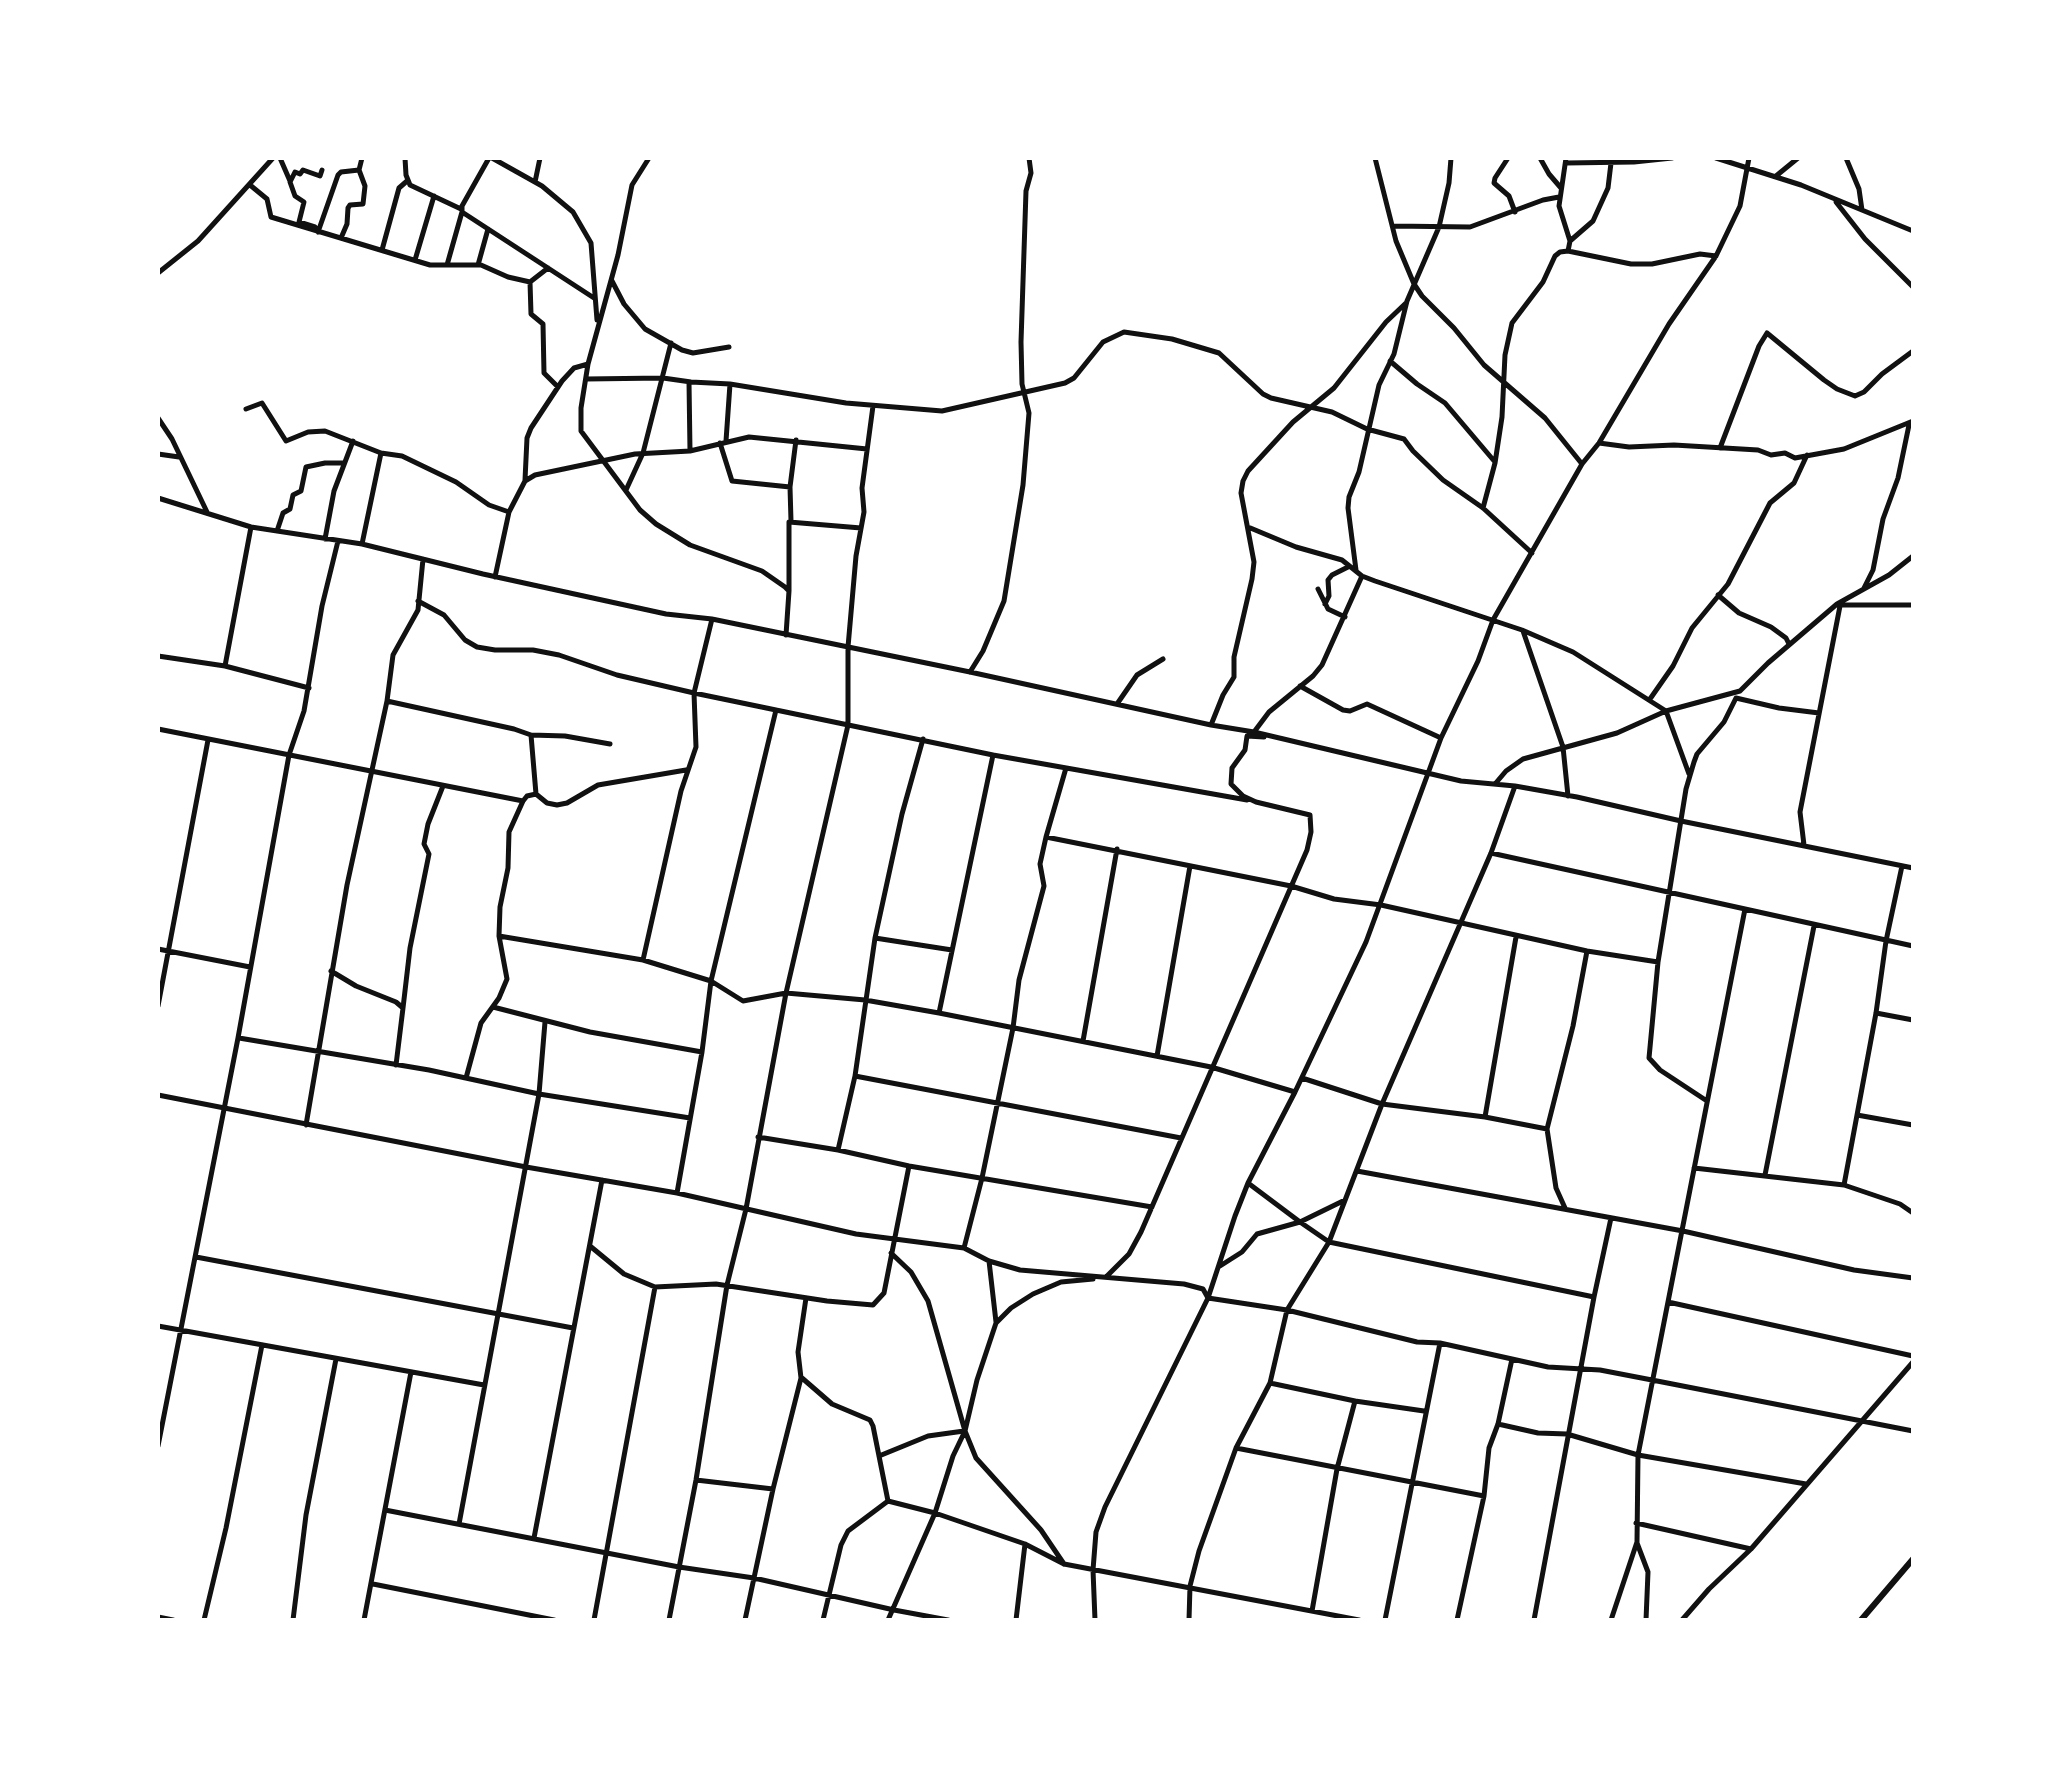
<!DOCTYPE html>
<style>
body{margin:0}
#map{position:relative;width:2071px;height:1778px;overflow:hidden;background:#fff;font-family:"Nunito Sans",sans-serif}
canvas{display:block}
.frame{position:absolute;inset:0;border:160px solid #fff;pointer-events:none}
</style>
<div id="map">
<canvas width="2071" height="1778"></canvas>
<div class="frame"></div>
</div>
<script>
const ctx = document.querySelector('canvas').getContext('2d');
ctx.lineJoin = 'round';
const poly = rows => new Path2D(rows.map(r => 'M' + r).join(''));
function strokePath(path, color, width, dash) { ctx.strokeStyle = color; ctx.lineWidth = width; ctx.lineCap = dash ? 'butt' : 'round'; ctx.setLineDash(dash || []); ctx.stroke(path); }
const minor = poly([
 [280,158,290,181],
 [405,158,406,175,410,185,461,209],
 [489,158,462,206,462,212,594,298],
 [492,158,542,186,573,212,591,243,597,320],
 [649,158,632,185,618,255,588,364,581,408,581,431,640,510,656,524,690,545,762,571,785,587,789,591,786,635],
 [1375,158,1396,241,1414,284,1422,296,1454,328,1484,365,1545,418,1582,464],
 [1508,158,1495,178,1494,183,1509,196,1515,212],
 [1540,158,1549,174,1561,188],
 [1716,158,1801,185,1913,231],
 [1846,158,1859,189,1862,210],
 [1566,163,1634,162,1672,158],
 [322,170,320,176,303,170,300,174,295,172,290,182,295,196,304,202,299,222,315,227,318,232,338,175,341,172,359,170],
 [1776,176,1798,158],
 [535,182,540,158],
 [250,185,267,199,271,217,430,265,481,265,508,277,530,282,548,268],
 [1836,202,1865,239,1913,287],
 [1393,226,1470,227,1543,200,1559,197],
 [341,238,347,224,348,208,350,205,363,204,365,186,359,170,362,158],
 [1570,241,1593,221,1608,188,1611,163],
 [382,250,399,188,407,181],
 [1568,251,1631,264,1652,264,1700,254,1716,256],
 [415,260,434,196],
 [447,265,462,212],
 [478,265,488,229],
 [158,273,198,241,273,158],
 [612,281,624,304,645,329,682,350,693,353,729,347],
 [530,282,531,314,543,324,544,373,558,387],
 [1390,361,1417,384,1445,403,1495,462],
 [586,379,663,378,691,382,730,384,846,403,942,411,1065,383,1074,378,1103,342,1124,332,1172,339,1219,353,1263,394,1271,398,1332,412,1367,429,1404,439,1413,451,1443,480,1483,508,1532,553],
 [689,382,690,451],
 [246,409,262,403,286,441,308,432,325,431,381,453,402,456,456,482,489,505,509,512],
 [158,418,172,439,207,512],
 [726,441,730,384],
 [720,443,732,481,790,487],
 [1599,443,1629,447,1674,445,1758,450,1771,455,1785,453,1795,458,1844,449,1913,421],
 [1720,448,1759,346,1767,333,1824,380,1837,389,1855,396,1864,392,1882,374,1913,351],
 [158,454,179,457],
 [525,480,527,438,531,428,562,381,574,368,588,364],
 [626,490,643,453,671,343],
 [158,498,251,527,362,544,483,574,666,614,712,619,970,672,1211,725,1254,732,1461,781,1515,786,1577,797,1681,821,1913,868],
 [1483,508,1495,463,1502,417,1505,355,1512,323,1543,282,1555,256,1560,252,1568,251,1570,241,1559,206,1566,158],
 [791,521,790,487,796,440],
 [1248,527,1296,547,1342,560,1362,576,1375,581,1522,630,1573,652,1666,711,1689,774],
 [277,531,283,513,290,509,293,495,301,491,306,467,325,463,344,463],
 [325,539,334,491,353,441],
 [362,544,381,453],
 [1356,570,1348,508,1349,497,1359,472,1379,385,1394,354,1407,301,1439,227,1449,183,1451,158],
 [495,577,509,512,525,481,535,475,635,454,690,451,749,437,867,449],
 [1864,588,1873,570,1883,519,1898,478,1909,425],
 [1318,589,1328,609,1345,617],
 [789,591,789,522,861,528],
 [1718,595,1739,613,1771,627,1786,638,1789,644],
 [418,601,444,615,465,640,477,647,495,650,533,650,559,655,617,675,694,693,993,755,1247,800],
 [1325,604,1329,596,1328,580,1332,575,1348,567],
 [1838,605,1913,605],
 [1523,631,1563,747,1568,796],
 [158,656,225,666,309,688],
 [225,666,251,527],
 [970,672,983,651,1004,601,1023,485,1029,413,1022,384,1021,342,1026,191,1031,173,1029,158],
 [1300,686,1343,710,1350,711,1367,704,1441,738],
 [1650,699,1673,666,1692,628,1728,584,1770,503,1794,483,1807,455],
 [387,701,514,729,531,735,565,736,610,744],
 [1117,704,1137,675,1163,659],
 [1211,725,1223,695,1234,677,1234,657,1252,579,1254,562,1241,493,1243,481,1248,471,1293,422,1334,388,1386,322,1406,303],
 [158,729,523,801,527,796,536,794,547,803,557,805,567,803,598,785,686,770],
 [1254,732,1269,712,1313,676,1322,665,1362,576],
 [531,735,536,794],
 [993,755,939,1013,1211,1067,1295,1092],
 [1495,784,1506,771,1523,759,1617,733,1666,711,1740,691,1768,663,1837,604,1889,575,1913,556],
 [1046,837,1291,886,1334,899,1381,905,1587,951,1658,962],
 [1804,845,1800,812,1840,606],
 [1491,853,1913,946],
 [499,936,643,960,711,981,743,1001,786,993,865,1000,939,1013],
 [875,938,952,950],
 [158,949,250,967],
 [643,960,681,791,696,747,694,693,712,619],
 [331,971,356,986,396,1002,403,1008,396,1065],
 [158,1006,208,740],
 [493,1007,590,1032,702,1052],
 [403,1008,410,948,429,854,424,844,428,824,443,786],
 [1876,1013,1913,1020],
 [239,1038,429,1070,539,1094,690,1118],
 [1083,1041,1117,849],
 [1157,1056,1190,866],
 [855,1076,1181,1138],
 [466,1078,481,1023,499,998,507,979,499,936,500,907,508,868,509,832,523,801],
 [1302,1078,1382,1104,1485,1117,1547,1129],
 [158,1095,526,1167,677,1193,856,1234,964,1248,989,1261,1020,1270,1184,1284,1203,1289,1208,1298,1287,1310,1417,1342,1440,1343,1548,1367,1600,1370,1652,1380,1913,1431],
 [1707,1101,1660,1070,1649,1058,1658,962,1686,789,1694,762,1697,754,1724,722,1736,698,1779,708,1819,713],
 [1857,1115,1913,1125],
 [1485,1117,1516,937],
 [306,1125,347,885,387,701,393,655,418,610,423,559],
 [758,1137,838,1150,909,1166,1152,1207],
 [838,1150,855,1076,875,938,902,814,923,739],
 [1694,1168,1844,1185,1900,1204,1913,1213],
 [1357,1171,1683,1231,1854,1270,1913,1278],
 [1765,1175,1814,926],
 [1248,1183,1300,1222,1345,1200],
 [1844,1185,1876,1013,1886,941,1902,866],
 [677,1193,702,1052,711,981,776,710],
 [1565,1208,1556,1188,1547,1129,1573,1026,1587,951],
 [590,1246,624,1274,655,1287,716,1284,827,1301,873,1305,884,1293,909,1166],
 [964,1248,982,1178,1013,1028,1019,980,1044,886,1040,864,1046,837,1066,768],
 [196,1257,573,1328],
 [989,1261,996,1322],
 [1220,1266,1242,1252,1257,1234,1300,1222,1329,1242,1594,1297],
 [1106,1277,1129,1254,1141,1232,1307,850,1311,832,1310,815,1256,802,1243,796,1231,784,1232,768,1245,750,1247,736,1264,737],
 [1668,1302,1913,1356],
 [158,1326,484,1385],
 [802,1378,832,1404,870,1420,873,1426,888,1501,848,1531,841,1545,823,1620],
 [1270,1383,1355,1401,1424,1411],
 [1498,1424,1538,1433,1567,1434,1638,1455,1806,1484],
 [158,1446,238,1038,289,755,304,711,322,606,338,541],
 [1236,1448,1484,1496],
 [879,1456,928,1436,964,1431],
 [696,1480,773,1489],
 [888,1501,935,1513,1025,1544,1064,1564,1359,1620],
 [385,1510,679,1567,754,1578,894,1610,948,1620],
 [1636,1523,1751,1549],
 [459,1524,539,1094,545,1022],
 [534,1538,602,1180],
 [1637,1543,1648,1572,1646,1620],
 [1064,1564,1041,1530,976,1458,965,1431,977,1380,996,1323,1011,1308,1033,1294,1061,1282,1093,1279],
 [373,1584,554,1620],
 [1312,1611,1337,1469,1355,1401],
 [158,1617,173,1620],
 [204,1620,226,1528,262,1345],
 [293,1620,306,1515,336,1359],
 [364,1620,411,1372],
 [594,1620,655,1287],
 [669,1620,696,1480,727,1285,746,1209,786,993,848,725,848,647,856,556,864,512,862,488,873,406],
 [745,1620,773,1489,801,1378,798,1352,806,1298],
 [888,1620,935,1513,953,1456,965,1431,928,1301,911,1272,891,1253],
 [1016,1620,1025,1544],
 [1095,1620,1093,1570,1096,1532,1105,1507,1208,1298,1235,1216,1248,1183,1295,1092,1366,942,1441,738,1478,661,1493,620,1582,464,1599,443,1669,324,1716,256,1740,206,1749,158],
 [1189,1620,1190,1586,1199,1551,1236,1448,1270,1383,1287,1310,1329,1242,1382,1104,1491,853,1515,786],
 [1385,1620,1440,1343],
 [1457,1620,1484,1496,1489,1448,1498,1424,1512,1359],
 [1534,1620,1594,1297,1611,1218],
 [1611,1620,1637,1542,1638,1455,1745,909],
 [1682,1620,1709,1589,1751,1549,1913,1362]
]);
const tertiary = poly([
 [1861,1620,1913,1559]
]);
strokePath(minor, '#111', 5);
strokePath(tertiary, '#111', 6);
</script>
